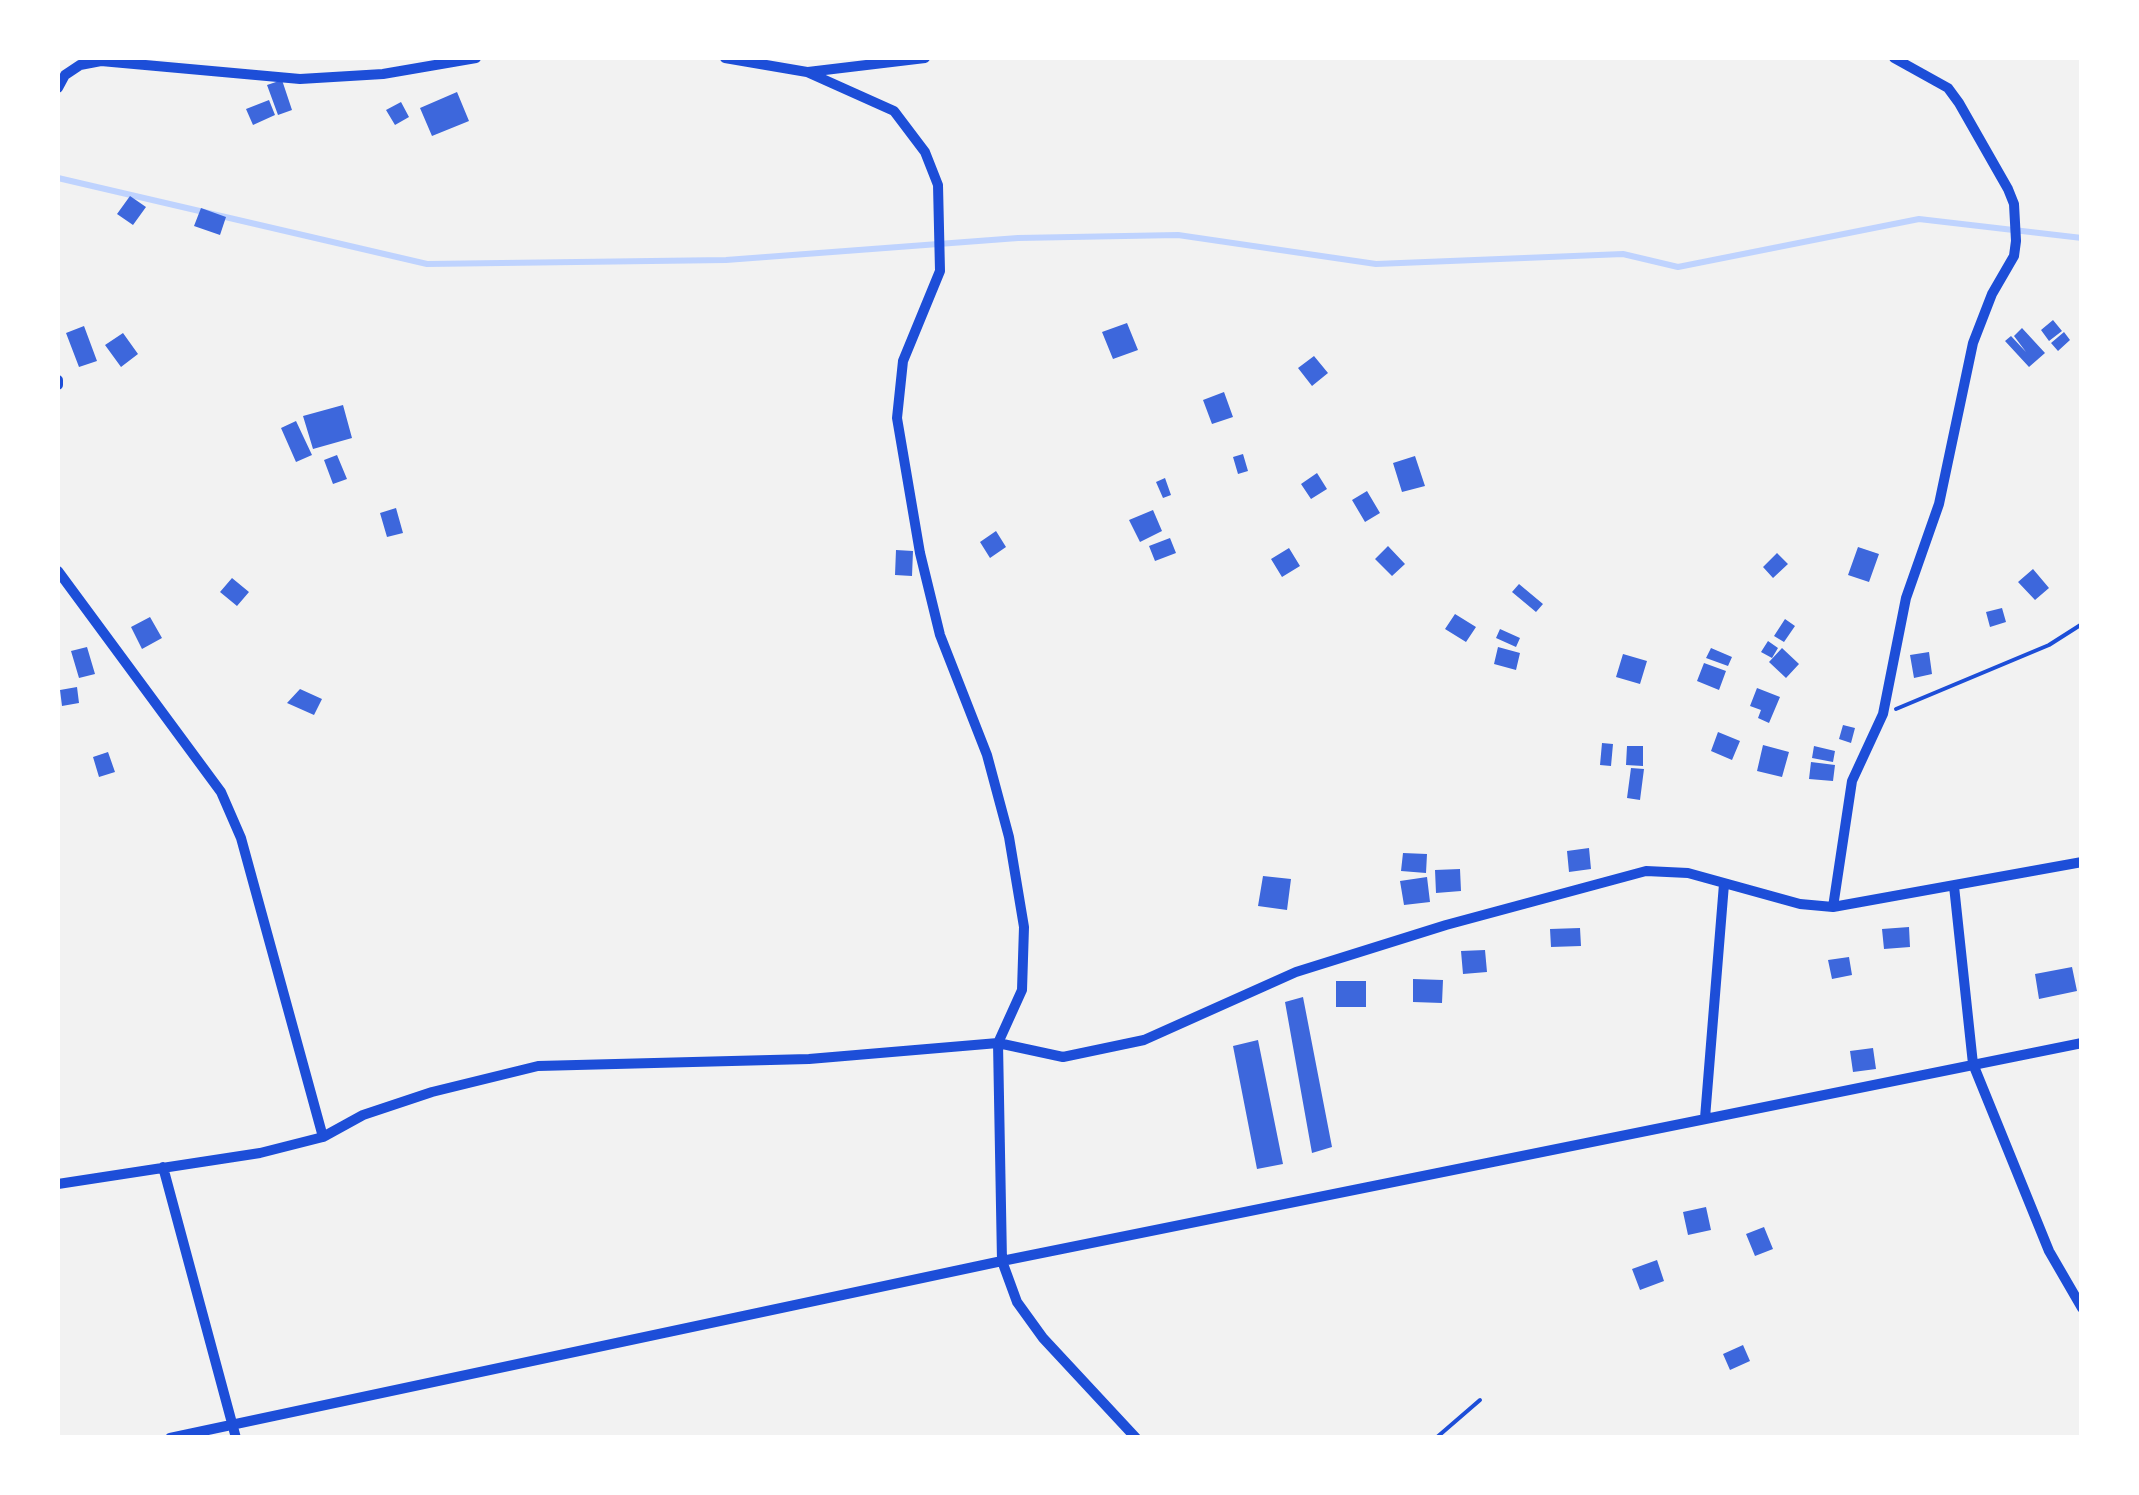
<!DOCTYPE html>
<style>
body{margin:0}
#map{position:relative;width:2139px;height:1495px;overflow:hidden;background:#f2f2f2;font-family:"Noto Serif",serif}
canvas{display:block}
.frame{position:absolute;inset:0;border:60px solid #fff;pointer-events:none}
</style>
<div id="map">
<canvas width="2139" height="1495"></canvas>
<div class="frame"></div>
</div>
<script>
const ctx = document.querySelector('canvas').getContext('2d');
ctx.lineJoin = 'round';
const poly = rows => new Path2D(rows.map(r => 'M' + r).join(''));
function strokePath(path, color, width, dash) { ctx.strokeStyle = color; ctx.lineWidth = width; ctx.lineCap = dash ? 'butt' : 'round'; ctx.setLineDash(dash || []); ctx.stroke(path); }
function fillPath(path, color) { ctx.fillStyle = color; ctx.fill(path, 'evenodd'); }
const stream = poly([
 [58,178,427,264,726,260,1018,238,1178,235,1376,264,1623,254,1678,267,1919,219,2082,238]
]);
const building = poly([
 [282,80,292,110,278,115,267,85],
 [457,92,469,121,432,136,420,108],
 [269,100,275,115,253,125,246,109],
 [401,102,409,117,395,125,386,110],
 [130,196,146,207,133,225,117,214],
 [201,208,226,217,220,235,194,226],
 [2053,320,2062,331,2049,341,2041,330],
 [1127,323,1138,350,1113,359,1102,332],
 [84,326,97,361,79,367,66,333],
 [2022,328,2045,353,2029,367,2005,341,2011,336,2026,352,2014,336],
 [2064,332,2070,340,2058,351,2051,343],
 [123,333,138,354,121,367,105,345],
 [1314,356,1328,373,1312,386,1298,368],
 [1224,392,1233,417,1212,424,1203,400],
 [343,405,352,438,313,449,303,416],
 [296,421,312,455,296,462,281,428],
 [1243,454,1248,471,1238,474,1233,457],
 [337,455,347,479,333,484,324,460],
 [1415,456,1425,486,1402,492,1393,463],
 [1317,473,1327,489,1311,499,1301,484],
 [1165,478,1171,495,1163,498,1156,482],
 [1367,491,1380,513,1365,522,1352,500],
 [396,508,403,533,387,537,380,513],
 [1153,510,1162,531,1140,542,1129,520],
 [996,531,1006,547,990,558,980,542],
 [1170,538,1176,553,1155,561,1149,546],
 [1388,546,1405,564,1392,576,1375,559],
 [1858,547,1879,554,1869,582,1848,575],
 [1289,548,1300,566,1282,577,1271,559],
 [896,550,913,551,912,576,895,575],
 [1777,553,1788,564,1773,578,1763,567],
 [2033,569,2049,588,2035,600,2018,582],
 [232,578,249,592,237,606,220,592],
 [1519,584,1543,604,1536,612,1512,592],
 [2002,608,2006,622,1990,627,1986,612],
 [1455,614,1476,627,1466,642,1445,629],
 [150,617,162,638,142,649,131,627],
 [1785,619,1795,626,1784,642,1774,636],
 [1500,629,1520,638,1516,647,1496,638],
 [1768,641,1778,648,1772,658,1761,652],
 [87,647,95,674,79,678,71,651],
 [1498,647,1520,653,1516,670,1494,664],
 [1711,648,1732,657,1728,666,1706,658],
 [1782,648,1799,664,1786,678,1769,662],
 [1929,652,1932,674,1914,678,1910,655],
 [1623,654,1647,661,1640,684,1616,677],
 [1704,663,1726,671,1719,690,1697,681],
 [77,687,79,703,62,706,60,690],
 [1757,688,1780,697,1769,723,1758,718,1761,710,1750,706],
 [300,689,322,699,314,715,287,703],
 [1843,725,1855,728,1851,743,1839,739],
 [1718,732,1740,741,1732,760,1711,751],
 [1602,743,1613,744,1611,766,1600,765],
 [1763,745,1789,752,1782,777,1757,771],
 [1627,746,1643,746,1643,766,1626,765],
 [1814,746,1835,751,1833,762,1812,758],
 [108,752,115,772,99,777,93,757],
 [1811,762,1835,765,1833,781,1809,779],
 [1631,768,1644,769,1640,800,1627,798],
 [1589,848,1591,869,1569,872,1567,851],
 [1403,853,1427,854,1426,873,1401,871],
 [1460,869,1461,891,1436,893,1435,870],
 [1263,876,1291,879,1287,910,1258,906],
 [1427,877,1430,902,1404,905,1400,881],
 [1909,927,1910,947,1884,949,1882,929],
 [1580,928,1581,946,1551,947,1550,929],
 [1485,950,1487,972,1463,974,1461,951],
 [1849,957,1852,975,1832,979,1828,960],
 [2072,967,2077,991,2039,999,2035,974],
 [1413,979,1443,980,1442,1003,1413,1002],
 [1336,981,1366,981,1366,1007,1336,1007],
 [1303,997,1332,1147,1312,1153,1285,1002],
 [1258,1040,1283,1164,1257,1169,1233,1046],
 [1873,1048,1876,1069,1853,1072,1850,1051],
 [1706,1207,1711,1230,1688,1235,1683,1212],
 [1764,1227,1773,1249,1755,1256,1746,1234],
 [1657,1260,1664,1281,1640,1290,1632,1269],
 [1743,1345,1750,1361,1730,1370,1723,1354]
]);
const path = poly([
 [1896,709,2049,645,2082,624],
 [1436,1438,1480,1400]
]);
const minor = poly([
 [725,58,807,72,894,111,925,152,938,185,940,271,903,361,897,418,920,553,940,635,987,755,1009,837,1024,927,1022,990,998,1043,1002,1261,1017,1302,1043,1338,1136,1438],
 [808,72,925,58],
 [58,88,65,75,80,65,101,61,300,79,383,74,476,58],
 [58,380,58,385],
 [58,571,221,792,241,838,323,1137],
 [1954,886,1973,1064,2049,1251,2082,1308],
 [1833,907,1852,781,1883,714,1906,598,1939,504,1973,343,1992,294,2014,256,2016,241,2014,204,2008,189,1959,103,1948,88,1894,58],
 [1705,1118,1724,884],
 [163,1167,236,1438],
 [58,1184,260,1153,323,1137,363,1115,432,1092,538,1066,809,1059,998,1043,1063,1057,1144,1040,1296,972,1446,925,1646,871,1688,873,1800,904,1833,907,2082,862],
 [170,1438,1002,1261,2082,1043]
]);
strokePath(stream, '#bfd3fe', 6);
fillPath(building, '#3d67dc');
strokePath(path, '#1d4ed8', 4);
strokePath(minor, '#1d4ed8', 10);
</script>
